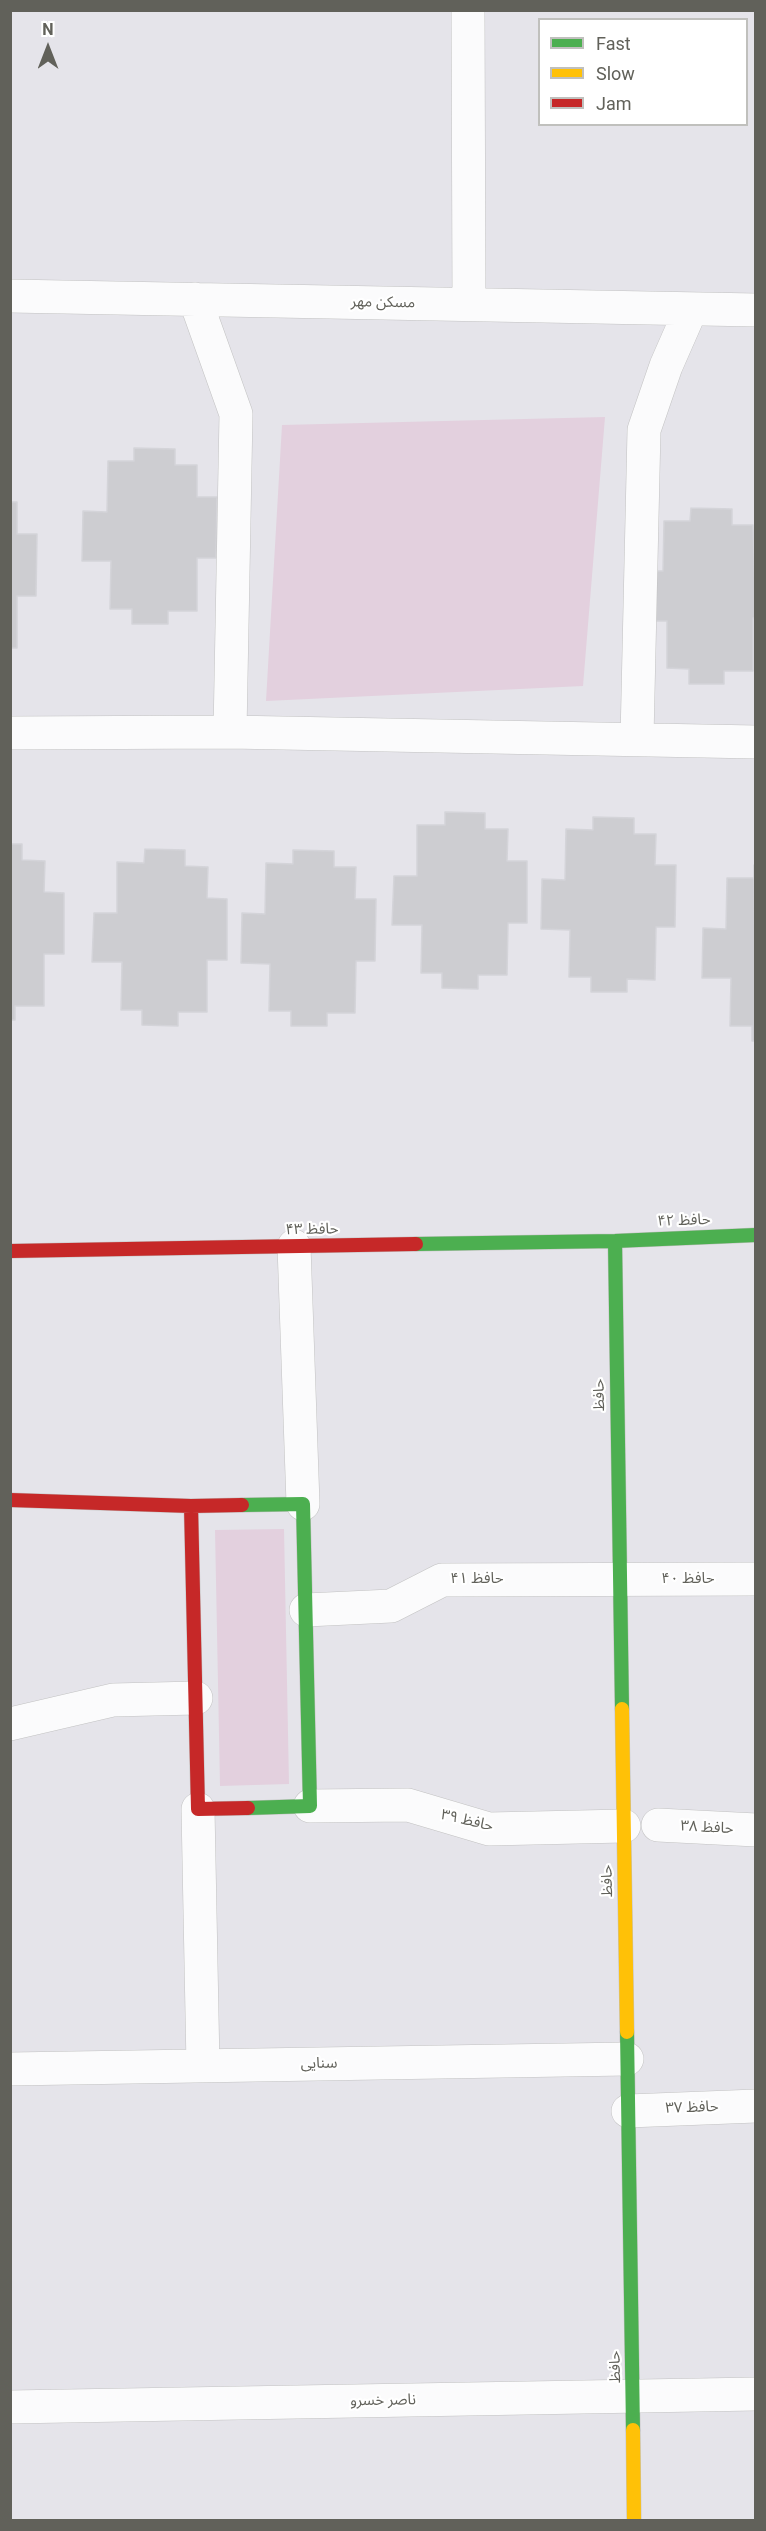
<!DOCTYPE html>
<meta charset="utf-8">
<style>
body{margin:0}
#map{position:relative;width:766px;height:2531px;overflow:hidden;background:#e5e4ea;font-family:Roboto,sans-serif}
canvas{display:block}
.frame{position:absolute;inset:0;border:12px solid #61615a;pointer-events:none}
.legend{position:absolute;left:538px;top:18px;width:210px;height:108px;box-sizing:border-box;background:#fff;border:2px solid #c0c0bd;margin:0;padding:8px 10px;list-style:none;font-size:18px;color:#61615a}
.legend li{display:flex;align-items:center;gap:12px;height:30px}
.legend b{width:30px;border:2px solid #c0c0bd}
.north{position:absolute;left:18px;top:18px;width:60px;height:60px;-webkit-text-stroke:4px #fff;paint-order:stroke;rotate:0deg;font-size:16px;font-weight:700;line-height:24px;text-align:center;color:#61615a}
.north::after{content:'';display:block;margin:auto;width:21px;height:27px;background:#61615a;clip-path:polygon(50% 0,100% 100%,50% 72%,0 100%)}
</style>
<div id="map">
<canvas width="766" height="2531"></canvas>
<div class="frame"></div>
<ul class="legend">
<li><b style="height:8px;background:#4caf50"></b>Fast</li>
<li><b style="height:8px;background:#ffc107"></b>Slow</li>
<li><b style="height:8px;background:#c62828"></b>Jam</li>
</ul>
<div class="north">N</div>
</div>
<script>
const ctx = document.querySelector('canvas').getContext('2d');
ctx.lineJoin = 'round';
function fillPath(path, color) { ctx.fillStyle = color; ctx.fill(path, 'evenodd'); }
const poly = rows => new Path2D(rows.map(r => 'M' + r).join(''));
function strokePath(path, color, width, dash) { ctx.strokeStyle = color; ctx.lineWidth = width; ctx.lineCap = dash ? 'butt' : 'round'; ctx.setLineDash(dash || []); ctx.stroke(path); }
function label(font, color, halo, rows, align = 'center') {
  ctx.font = font + ' Roboto,"Noto Sans Arabic",sans-serif'; ctx.lineWidth = 4.5; ctx.setLineDash([]); ctx.textBaseline = 'middle'; ctx.strokeStyle = halo; ctx.fillStyle = color; for (const [text, x, y, turn = 0] of rows) {
    ctx.save(); ctx.translate(x, y); ctx.rotate((+turn || 0) * Math.PI / 180); ctx.textAlign = isNaN(turn) ? turn : align; if (halo) ctx.strokeText(text, 0, 0); ctx.fillText(text, 0, 0); ctx.restore();
  }
}
const green = poly([
 [605,417,583,686,266,701,282,425],
 [284,1529,289,1784,220,1786,215,1530]
]);
const building = poly([
 [134,448,175,449,175,465,197,465,197,497,217,497,216,558,197,558,197,611,168,611,168,624,132,624,132,609,110,609,111,561,82,561,83,511,107,512,108,461,134,461,134,448],
 [10,502,17,502,17,534,37,534,36,596,17,596,17,648,10,648,10,502],
 [691,508,732,509,732,525,753,525,756,618,753,618,753,671,724,671,724,684,689,684,689,669,667,668,667,621,639,621,640,571,663,571,664,521,690,521,691,508],
 [445,812,485,813,485,829,508,829,507,861,527,861,527,923,508,923,507,975,478,975,478,989,442,988,442,973,421,973,422,925,392,925,394,876,417,876,417,825,445,825,445,812],
 [593,817,634,818,634,834,656,834,655,865,676,865,675,927,656,927,655,980,627,979,627,992,591,992,591,977,569,977,570,930,541,929,542,879,565,880,566,829,593,830,593,817],
 [10,844,22,844,22,860,45,861,44,892,64,893,64,954,44,954,44,1006,15,1006,15,1020,10,1020,10,844],
 [145,849,185,850,185,866,208,867,207,898,227,899,227,960,207,960,207,1012,178,1012,178,1026,142,1025,142,1010,121,1010,122,962,92,962,94,913,117,913,117,862,144,863,145,849],
 [293,850,334,851,334,867,356,867,355,899,376,899,375,961,356,961,355,1013,327,1013,327,1026,291,1026,291,1011,269,1011,270,964,241,963,242,913,265,914,266,863,293,864,293,850],
 [754,865,756,1041,752,1041,752,1026,730,1026,731,978,702,978,703,928,726,929,727,878,754,878,754,865]
]);
const street = poly([
 [468,10,469,304],
 [10,296,756,310],
 [195,299,236,414,230,732],
 [10,733,230,732,756,742],
 [637,738,644,430,666,366,691,309],
 [294,1246,303,1504],
 [306,1610,391,1606,442,1580,756,1579],
 [10,1724,113,1700,196,1698],
 [310,1806,408,1805,489,1829,624,1826],
 [198,1809,203,2066],
 [658,1825,756,1830],
 [10,2069,627,2059],
 [628,2111,756,2106],
 [10,2407,756,2394]
]);
const fast = poly([
 [615,1241,622,1709],
 [416,1244,615,1241,756,1235],
 [242,1505,303,1504,310,1806,248,1808],
 [627,2032,633,2430]
]);
const slow = poly([
 [622,1709,627,2032],
 [633,2430,634,2520]
]);
const jam = poly([
 [10,1251,416,1244],
 [10,1500,191,1506,242,1505],
 [191,1506,198,1809,248,1808]
]);
const streetNames = [
 ["مسکن مهر",383,303,1],
 ["حافظ ۴۲",684,1221,-2],
 ["حافظ ۴۳",312,1230,-1],
 ["حافظ",600,1395,-91],
 ["حافظ ۴۱",477,1579],
 ["حافظ ۴۰",688,1579],
 ["حافظ ۳۹",467,1821,13],
 ["حافظ ۳۸",707,1828,3],
 ["حافظ",608,1881,-91],
 ["سنایی",319,2064,-1],
 ["حافظ ۳۷",692,2108,-2],
 ["حافظ",616,2367,-91],
 ["ناصر خسرو",383,2401,-1]
];
fillPath(green, '#e3d0de');
fillPath(building, '#cdcdd1');
strokePath(building, '#d4d4d9', 1.5);
strokePath(street, '#c2c2c2', 34);
strokePath(fast, '#c3c2c1', 15);
strokePath(slow, '#c3c2c1', 15);
strokePath(jam, '#c3c2c1', 15);
strokePath(street, '#fbfbfc', 33);
strokePath(fast, '#4caf50', 14);
strokePath(slow, '#ffc107', 14);
strokePath(jam, '#c62828', 14);
label('15px', '#61615a', '#fff', streetNames);
</script>
